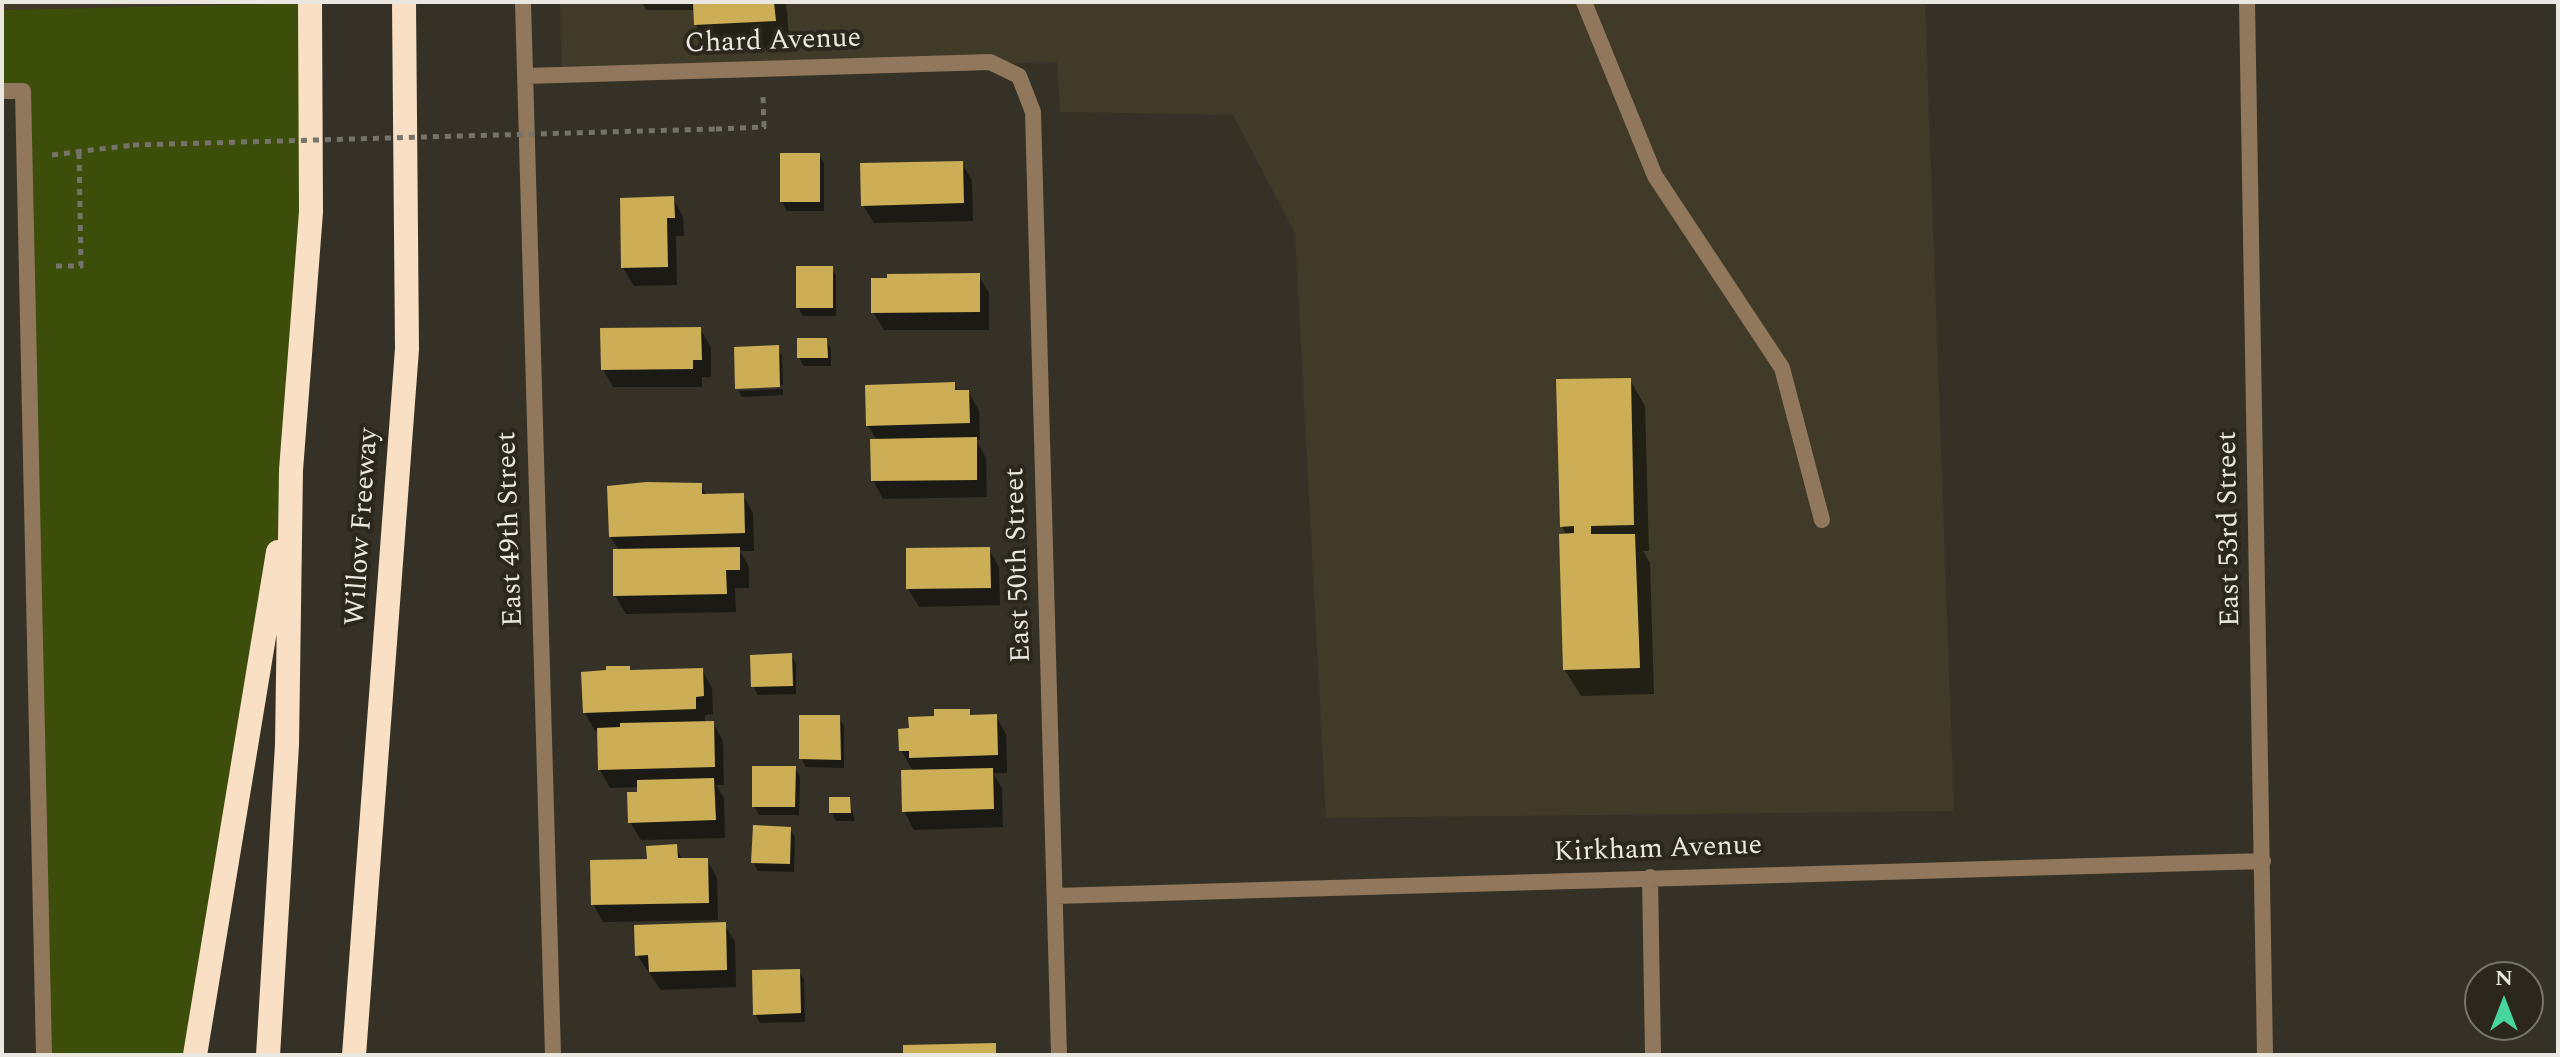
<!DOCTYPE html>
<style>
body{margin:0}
#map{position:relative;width:2560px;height:1057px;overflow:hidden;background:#353126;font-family:Spectral,serif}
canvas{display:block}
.frame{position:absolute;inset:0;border:4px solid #e9e7e0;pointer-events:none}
.north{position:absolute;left:2464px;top:961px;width:80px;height:80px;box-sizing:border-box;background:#2b271d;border:2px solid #77746b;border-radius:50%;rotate:0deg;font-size:22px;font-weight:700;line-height:32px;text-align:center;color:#e9e7e0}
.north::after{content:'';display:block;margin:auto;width:28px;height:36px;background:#48d49d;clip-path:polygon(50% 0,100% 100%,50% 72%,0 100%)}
</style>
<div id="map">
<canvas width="2560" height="1057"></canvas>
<div class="frame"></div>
<div class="north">N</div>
</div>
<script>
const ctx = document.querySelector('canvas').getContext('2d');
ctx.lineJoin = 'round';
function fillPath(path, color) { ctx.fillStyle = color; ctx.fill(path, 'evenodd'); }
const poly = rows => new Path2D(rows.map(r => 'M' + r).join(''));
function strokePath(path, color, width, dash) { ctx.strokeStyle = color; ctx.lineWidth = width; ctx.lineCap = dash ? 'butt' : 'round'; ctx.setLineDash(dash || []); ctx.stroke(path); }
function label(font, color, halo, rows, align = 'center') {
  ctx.font = font + ' Spectral,serif'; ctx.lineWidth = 8; ctx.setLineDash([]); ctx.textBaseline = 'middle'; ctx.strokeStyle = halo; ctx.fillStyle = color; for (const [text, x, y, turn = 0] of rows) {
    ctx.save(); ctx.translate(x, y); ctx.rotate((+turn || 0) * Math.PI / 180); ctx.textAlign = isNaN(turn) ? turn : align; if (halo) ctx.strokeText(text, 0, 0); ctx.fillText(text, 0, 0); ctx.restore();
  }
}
const built = poly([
 [2,2,310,2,310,3,2,10],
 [560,2,1925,2,1954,811,1326,818,1295,233,1233,115,1060,112,1057,62,562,75]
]);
const green = poly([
 [310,3,291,470,195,1055,44,1055,23,92,2,91,2,10]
]);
const shadow = poly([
 [642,2,786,2,790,47,711,51,696,25,695,10,646,10],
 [819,155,824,163,824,211,787,211,782,202],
 [962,163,972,181,973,221,874,223,863,205],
 [673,198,683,217,684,236,676,236,677,285,634,286,623,268],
 [831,268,836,276,836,316,803,316,798,307],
 [978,275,989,293,989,330,884,330,873,312],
 [700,329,711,347,711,377,702,377,702,387,613,387,603,369],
 [826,340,831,349,831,366,804,366,799,358],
 [777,347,782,356,783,385,738,387,738,391,783,389,783,395,742,397,737,388],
 [1630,380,1645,406,1649,551,1643,551,1650,563,1654,694,1581,696,1565,670,1567,536,1562,526],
 [954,384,958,392,968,392,979,410,980,440,976,440,986,458,987,497,883,499,873,480,877,441,868,425],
 [701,485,707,496,743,495,753,513,754,551,740,551,749,567,749,588,735,588,736,612,626,614,615,596,619,551,611,537],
 [989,549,999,567,1000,605,919,607,908,589],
 [791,655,796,664,796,694,758,695,753,686],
 [702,670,712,688,713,714,705,715,705,723,713,723,723,741,724,785,716,785,724,798,725,838,641,840,630,822,639,787,610,788,600,770,599,731,595,731,585,713,631,672],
 [969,711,973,717,996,716,1006,734,1007,773,993,773,1002,788,1003,827,914,830,904,811,913,771,901,750,911,730,936,718],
 [838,717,844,726,844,768,806,767,801,758],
 [795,768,800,777,799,815,759,815,754,806],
 [849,799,855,821,836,821,831,812],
 [790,829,795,837,794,872,758,871,753,862],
 [675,846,683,860,707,860,717,878,718,920,603,922,593,904,649,861],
 [724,924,735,942,736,987,661,990,637,955],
 [799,971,804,980,805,1022,760,1023,755,1014]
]);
const building = poly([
 [693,2,774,2,776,21,694,25],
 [780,153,820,153,820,202,780,202],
 [963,161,964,203,861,206,860,163],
 [674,196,675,218,667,218,668,267,621,268,620,198],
 [796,266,833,266,833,308,796,308],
 [980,273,980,312,871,313,871,278,887,278,887,274],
 [701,327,702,360,693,360,693,369,601,370,600,328],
 [797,338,827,338,828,358,797,358],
 [779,345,780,387,735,389,734,347],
 [1631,378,1634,525,1591,526,1591,534,1635,534,1640,668,1563,670,1559,534,1574,533,1574,526,1560,527,1556,379],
 [955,382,955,390,969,390,970,423,866,426,865,385],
 [977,437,977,480,871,481,870,439],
 [646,482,702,483,702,494,744,493,745,533,609,537,607,486],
 [740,547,740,570,726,570,727,594,613,596,613,549],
 [990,547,991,588,906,589,906,548],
 [792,653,793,686,751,687,750,655],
 [606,666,630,666,630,670,703,668,704,696,696,697,696,709,583,713,581,672,606,670],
 [934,709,970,709,970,715,997,714,998,755,909,758,909,751,899,751,898,729,909,728,908,717,934,716],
 [799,715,840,715,841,760,799,759],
 [714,721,715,767,598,770,597,728,620,727,620,723],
 [752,766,796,766,795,807,752,807],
 [993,768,994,809,902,812,901,770],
 [714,778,716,820,628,823,627,792,637,792,637,780],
 [829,797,850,797,851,813,829,813],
 [753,825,791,827,790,864,751,863],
 [677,844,678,858,708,858,709,903,591,905,590,860,647,859,646,846],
 [726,922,727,970,649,972,648,955,635,956,634,925],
 [800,969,801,1013,753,1015,752,970],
 [996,1043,996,1055,903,1055,903,1045]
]);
const path = poly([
 [716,129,764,127,763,96],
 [52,155,133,145],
 [56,266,81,266,79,153]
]);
const service = poly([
 [1584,2,1655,176,1782,368,1822,520]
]);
const minor = poly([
 [523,2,553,1055],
 [2247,2,2265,1055],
 [526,76,990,62,1019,76,1033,112,1059,1055],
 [2,91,23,91,44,1055],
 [1650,877,1653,1055],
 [1055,896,2263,861]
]);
const motorway = poly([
 [195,1055,278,552],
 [268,1055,287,745,291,470,311,212,310,2],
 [354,1055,407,349,404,2]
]);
const pathBridge = poly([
 [133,145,716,129]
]);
const streetNames = [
 ["Chard Avenue",773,43,-2],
 ["Willow Freeway",364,527,-86],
 ["East 49th Street",512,529,-92],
 ["East 53rd Street",2231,529,-91],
 ["East 50th Street",1020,565,-92],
 ["Kirkham Avenue",1658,851,-2]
];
fillPath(built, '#403a28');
fillPath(green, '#3d4d0a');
fillPath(shadow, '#0007');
fillPath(building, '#ccae56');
strokePath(path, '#76736a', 5, [6, 6]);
strokePath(service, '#91775b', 16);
strokePath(minor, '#91775b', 16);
strokePath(motorway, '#f9dfc4', 24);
strokePath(pathBridge, '#76736a', 5, [6, 6]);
label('28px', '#e9e7e0', '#2b271d', streetNames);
</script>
